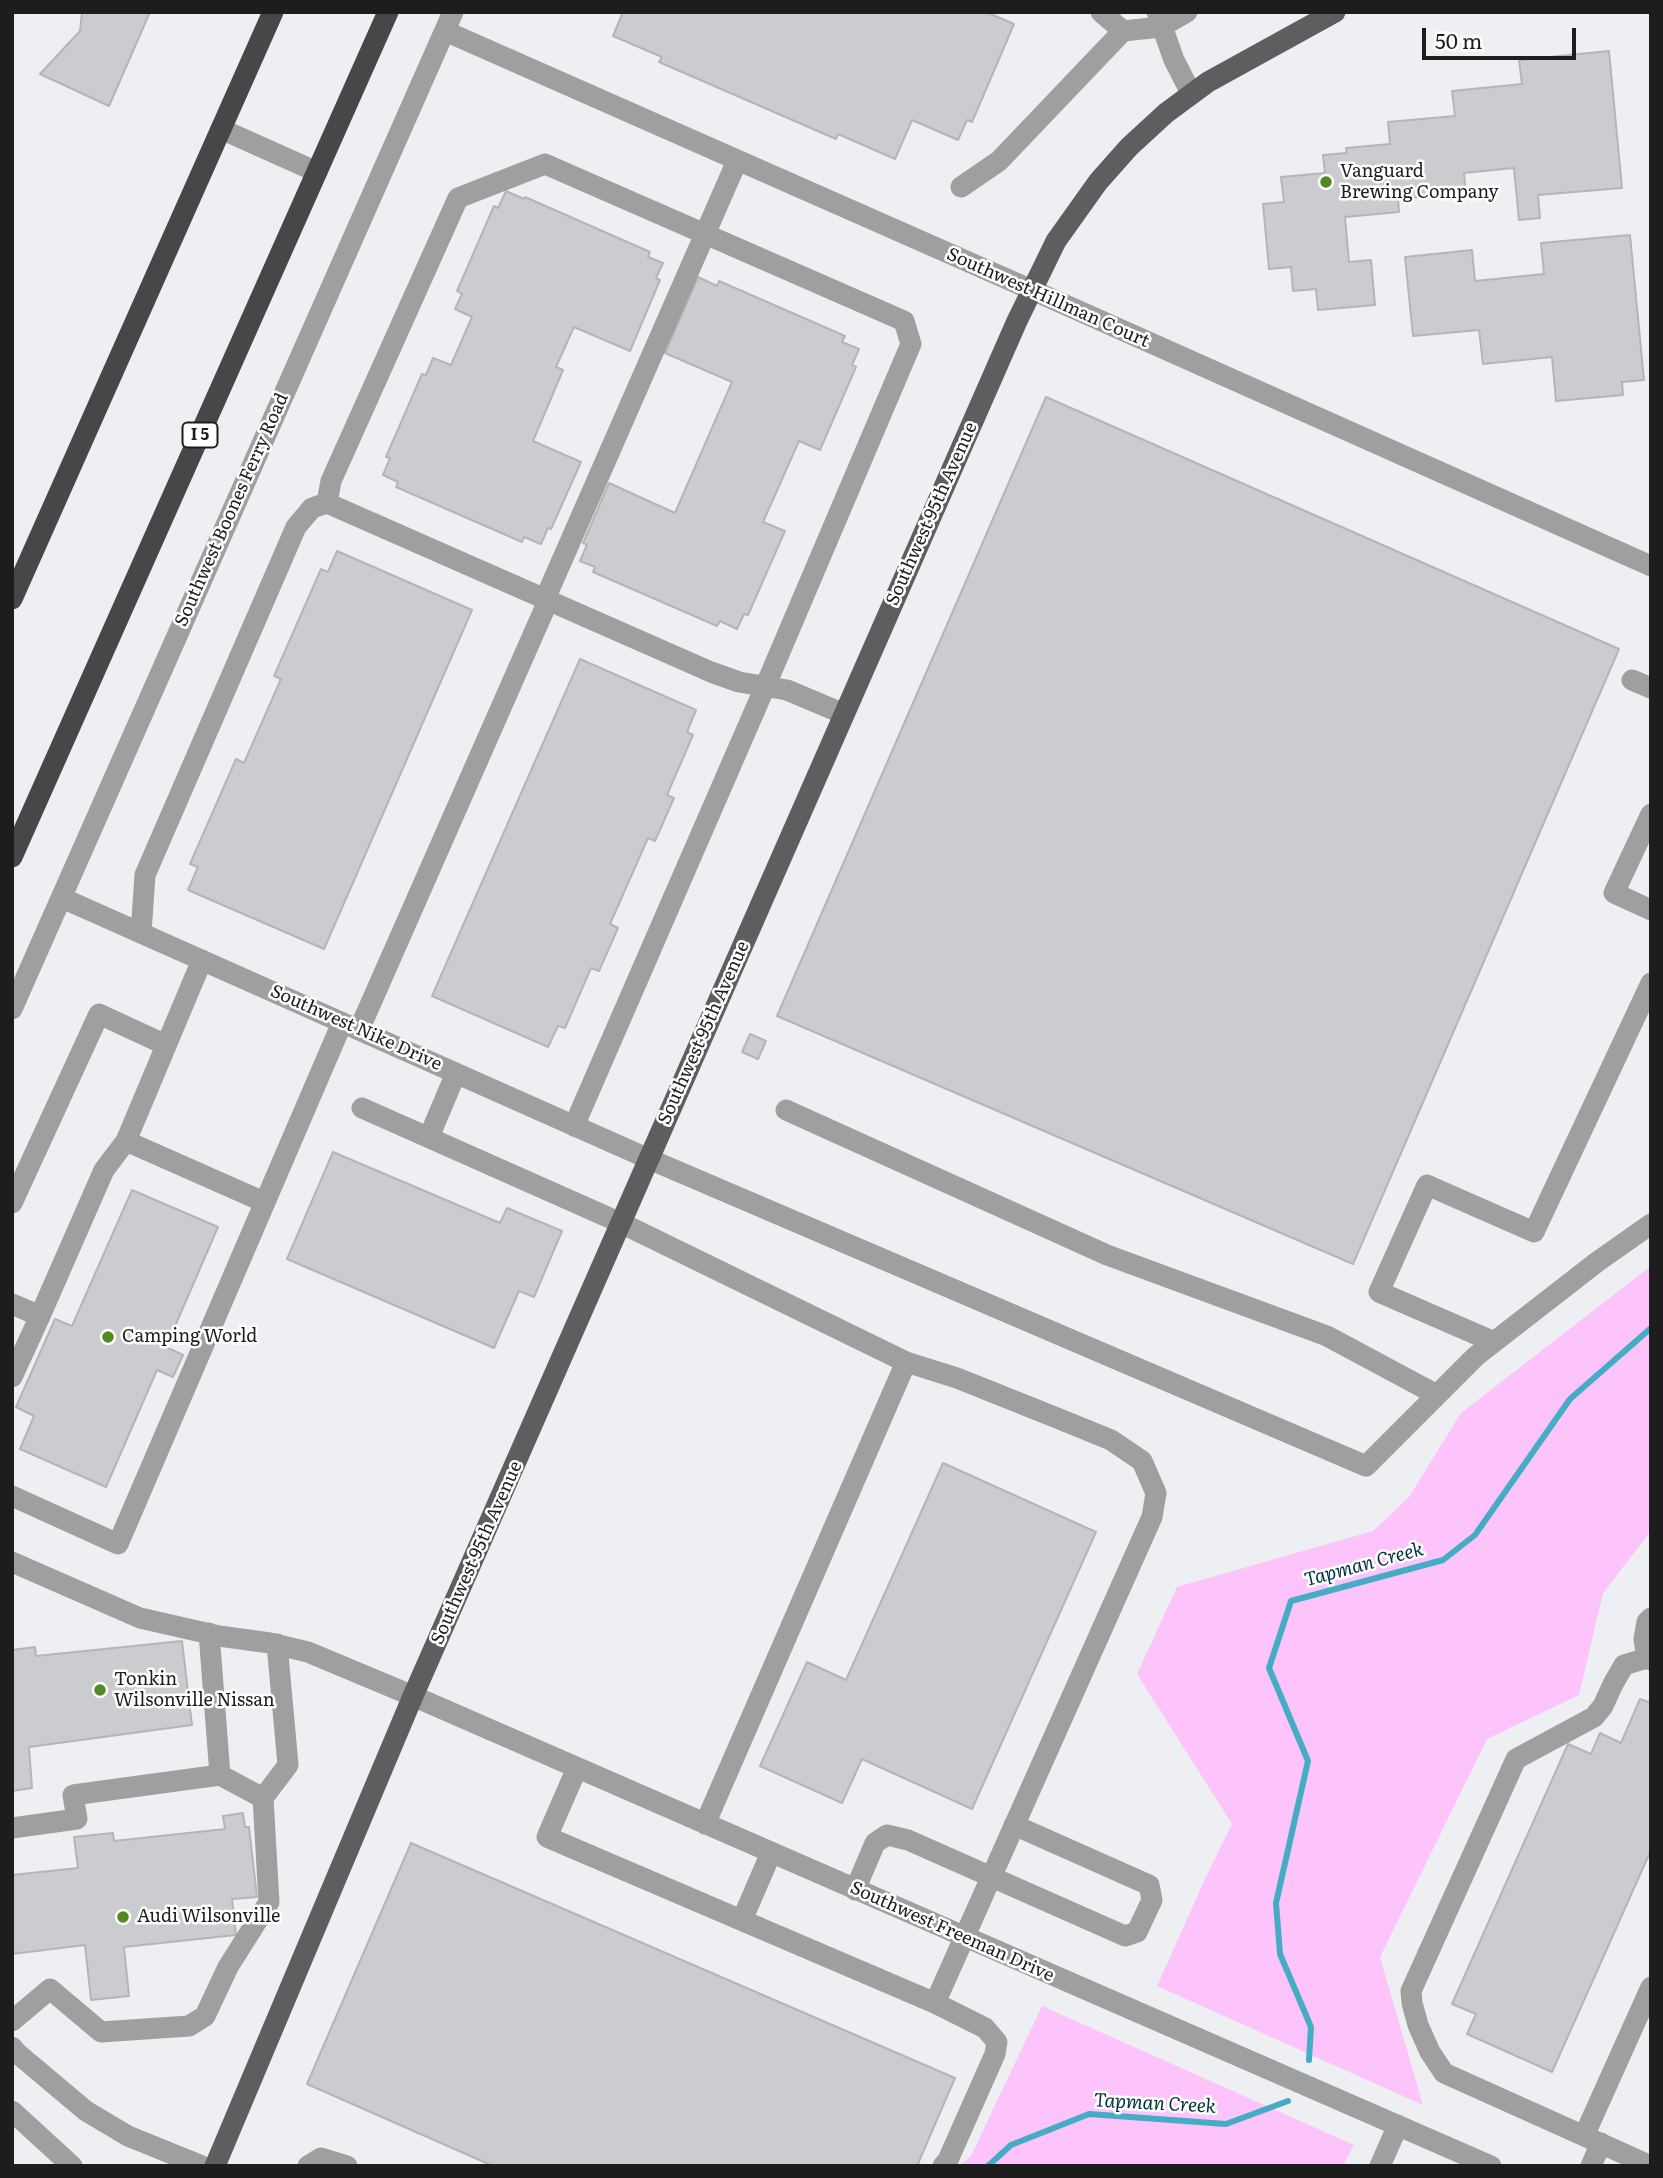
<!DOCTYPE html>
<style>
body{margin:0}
#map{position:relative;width:1663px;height:2178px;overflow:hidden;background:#eeeff2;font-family:Literata,serif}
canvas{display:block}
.frame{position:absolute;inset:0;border:14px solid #1d1d1e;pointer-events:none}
.scale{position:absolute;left:1422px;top:28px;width:154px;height:32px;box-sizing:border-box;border:4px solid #1d1d1e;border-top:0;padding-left:9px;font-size:21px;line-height:24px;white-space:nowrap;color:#1d1d1e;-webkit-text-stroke:5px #fff;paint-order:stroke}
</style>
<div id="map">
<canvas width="1663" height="2178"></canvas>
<div class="frame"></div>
<div class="scale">50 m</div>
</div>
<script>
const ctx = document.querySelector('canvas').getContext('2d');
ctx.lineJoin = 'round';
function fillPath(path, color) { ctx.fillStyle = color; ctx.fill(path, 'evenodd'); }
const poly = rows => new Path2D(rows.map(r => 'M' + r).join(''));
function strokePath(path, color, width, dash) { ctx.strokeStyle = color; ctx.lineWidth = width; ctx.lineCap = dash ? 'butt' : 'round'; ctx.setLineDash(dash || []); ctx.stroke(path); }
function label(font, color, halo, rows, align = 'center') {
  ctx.font = font + ' Literata,serif'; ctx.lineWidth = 5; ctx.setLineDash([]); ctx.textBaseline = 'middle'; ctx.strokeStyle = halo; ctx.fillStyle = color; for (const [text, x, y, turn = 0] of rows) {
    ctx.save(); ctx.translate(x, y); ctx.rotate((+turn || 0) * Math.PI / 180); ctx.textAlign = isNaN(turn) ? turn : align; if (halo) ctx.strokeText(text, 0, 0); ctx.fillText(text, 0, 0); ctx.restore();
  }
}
const green = poly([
 [1651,1266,1651,1531,1603,1593,1579,1695,1487,1739,1380,1957,1423,2105,1157,1986,1205,1879,1232,1824,1137,1674,1177,1587,1373,1531,1409,1497,1461,1413],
 [1042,2006,1354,2145,1343,2166,959,2166,971,2156]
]);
const stream = poly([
 [1309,2060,1311,2027,1280,1954,1276,1903,1308,1761,1269,1668,1291,1601,1443,1560,1475,1535,1570,1399,1651,1328],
 [988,2166,1011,2145,1089,2114,1226,2124,1288,2101]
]);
const building = poly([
 [82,12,150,12,109,106,40,74,80,31,82,12],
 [623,12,986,12,1014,24,972,122,967,120,958,140,912,120,895,159,838,134,836,139,659,62,662,57,613,36,623,12],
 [1609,51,1622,188,1538,195,1540,218,1519,220,1514,168,1464,173,1466,193,1398,199,1399,212,1345,217,1349,262,1371,260,1375,305,1318,310,1316,289,1293,291,1291,267,1269,269,1263,204,1284,202,1281,177,1325,173,1323,155,1347,153,1346,148,1390,144,1388,122,1455,116,1452,91,1522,84,1519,60,1609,51],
 [506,191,524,199,525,197,650,252,648,257,663,263,656,278,660,280,630,351,574,327,556,367,563,370,533,441,581,462,551,529,548,528,541,544,524,537,522,542,396,487,398,482,383,475,390,458,386,457,422,374,426,375,433,358,451,365,472,317,455,309,462,294,457,291,494,206,498,208,506,191],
 [1630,235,1644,380,1622,382,1623,395,1556,401,1552,357,1483,364,1479,330,1413,336,1405,257,1472,250,1475,281,1544,274,1541,243,1630,235],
 [698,277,717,286,719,281,845,336,842,342,859,349,852,365,856,367,820,450,799,441,763,522,785,531,748,615,744,614,737,629,720,621,717,626,593,572,595,567,580,561,587,545,583,543,609,483,675,513,732,382,665,353,698,277],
 [1046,397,1619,649,1353,1264,777,1016,1046,397],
 [337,551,472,610,324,949,188,890,198,867,190,864,236,759,244,763,281,679,274,676,321,569,328,572,337,551],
 [580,659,696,710,687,732,693,735,667,795,674,798,655,841,648,838,610,924,618,928,599,971,591,968,565,1028,558,1026,548,1047,432,996,580,659],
 [750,1034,766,1041,758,1059,742,1052,750,1034],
 [333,1152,500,1223,507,1208,562,1231,534,1297,519,1291,494,1348,287,1259,333,1152],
 [132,1190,218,1227,166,1347,183,1355,173,1377,157,1370,106,1487,20,1449,34,1416,16,1407,55,1319,72,1326,132,1190],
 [943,1463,1096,1532,972,1809,862,1759,842,1803,760,1766,807,1662,846,1680,943,1463],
 [182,1641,192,1725,29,1747,32,1788,12,1791,12,1650,35,1647,36,1656,182,1641],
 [1640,1699,1651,1703,1651,1850,1552,2072,1467,2034,1476,2014,1452,2004,1568,1744,1591,1754,1600,1733,1621,1743,1640,1699],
 [243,1813,245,1827,249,1827,257,1897,232,1899,236,1935,124,1947,129,1996,91,2000,85,1945,12,1954,12,1875,78,1868,74,1837,113,1833,114,1841,225,1829,223,1816,243,1813],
 [411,1843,955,2078,917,2166,493,2166,307,2084,411,1843]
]);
const minor = poly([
 [1101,12,1123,31],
 [1157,12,1174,60,1191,93],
 [445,31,1032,290,1651,566],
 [221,129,317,172],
 [961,187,999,161,1123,31,1161,27,1187,12],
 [327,503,331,481,458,198,545,164,904,321,911,344,765,687,574,1126],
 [545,599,737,161],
 [1632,680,1651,688],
 [1651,814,1614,893,1651,910],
 [62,898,649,1159,1366,1466,1437,1395,1327,1336,1107,1255,786,1110],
 [141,933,145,875,296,527,312,508,327,503,711,672,739,682,787,690,844,714],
 [12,1009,453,12],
 [359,1030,548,601],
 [362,1108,621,1223,906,1362,957,1378,1057,1418,1111,1440,1142,1461,1156,1493,1152,1517,935,2003],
 [429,1137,456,1073],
 [126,1141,264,1202],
 [12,1203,99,1014,166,1045],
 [12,1304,40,1316,12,1377],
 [40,1316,104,1170,126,1141,202,960],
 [1494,1342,1379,1292,1427,1185,1534,1232,1651,983],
 [1437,1395,1476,1356,1597,1262,1651,1224],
 [12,1496,118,1544,342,1023],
 [12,1562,140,1618,219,1636,270,1643,308,1652,413,1696,1491,2166],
 [209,1633,220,1775,263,1798],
 [1647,1658,1644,1639,1647,1622,1651,1618],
 [1651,1660,1647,1658,1624,1665,1613,1684,1603,1706,1594,1717,1516,1759,1411,1991,1412,2003,1418,2025,1430,2052,1444,2073,1651,2166],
 [577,1768,547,1837,935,2003,985,2028,997,2042,995,2054,948,2160,943,2166],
 [705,1824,906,1362],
 [12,1828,77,1819,73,1795,220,1775],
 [855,1890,875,1843,887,1835,908,1840,1125,1936,1137,1932,1152,1900,1149,1885,1014,1825],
 [742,1920,771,1853],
 [12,2021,50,1989,101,2032,189,2026,205,2016,228,1967,269,1902,263,1798,288,1765,277,1644],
 [12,2047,17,2053,86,2111,128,2136,202,2166],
 [12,2111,72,2166],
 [1584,2136,1651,1987],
 [308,2166,321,2158,347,2166],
 [1380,2166,1398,2125],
 [1591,2166,1601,2143]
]);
const major = poly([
 [215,2166,413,1696,1017,321,1056,241,1098,182,1129,147,1166,113,1208,82,1335,12]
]);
const highway = poly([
 [12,599,273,12],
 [12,857,388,12]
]);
const markers = [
 [1326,182,7,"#538922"],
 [108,1337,7,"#538922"],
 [100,1690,7,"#538922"],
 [123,1917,7,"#538922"]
];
const shields = [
 [200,435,35]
];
const shieldNames = [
 ["I 5",200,435]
];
const poiNames = [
 ["Vanguard",1340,172],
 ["Brewing Company",1340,193],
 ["Camping World",122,1337],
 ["Tonkin",114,1680],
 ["Wilsonville Nissan",114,1701],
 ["Audi Wilsonville",137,1917]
];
const streetNames = [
 ["Southwest Hillman Court",1048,298,24],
 ["Southwest Boones Ferry Road",232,510,-66],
 ["Southwest 95th Avenue",932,514,-66],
 ["Southwest Nike Drive",356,1028,24],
 ["Southwest 95th Avenue",704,1033,-66],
 ["Southwest 95th Avenue",477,1553,-66],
 ["Southwest Freeman Drive",952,1932,24]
];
const waterNames = [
 ["Tapman Creek",1364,1565,-15],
 ["Tapman Creek",1155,2104,3]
];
fillPath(green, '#fcc4fa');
strokePath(stream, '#45acc6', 6);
fillPath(building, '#cacccf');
strokePath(building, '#b3b6b8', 2);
strokePath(minor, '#9f9fa0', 21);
strokePath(major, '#5e5d60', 21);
strokePath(highway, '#474749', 21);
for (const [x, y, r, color] of markers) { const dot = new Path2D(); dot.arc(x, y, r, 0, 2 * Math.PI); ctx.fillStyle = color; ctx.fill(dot); strokePath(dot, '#fff', 2.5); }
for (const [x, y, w] of shields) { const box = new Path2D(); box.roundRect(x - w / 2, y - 12.5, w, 25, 5); ctx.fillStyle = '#fff'; ctx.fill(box); strokePath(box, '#1d1d1e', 2); }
label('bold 16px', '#1d1d1e', null, shieldNames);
label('18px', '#1d1d1e', '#fff', poiNames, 'left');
label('18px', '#1d1d1e', '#fff', streetNames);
label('italic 19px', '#00313c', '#fff', waterNames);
</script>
